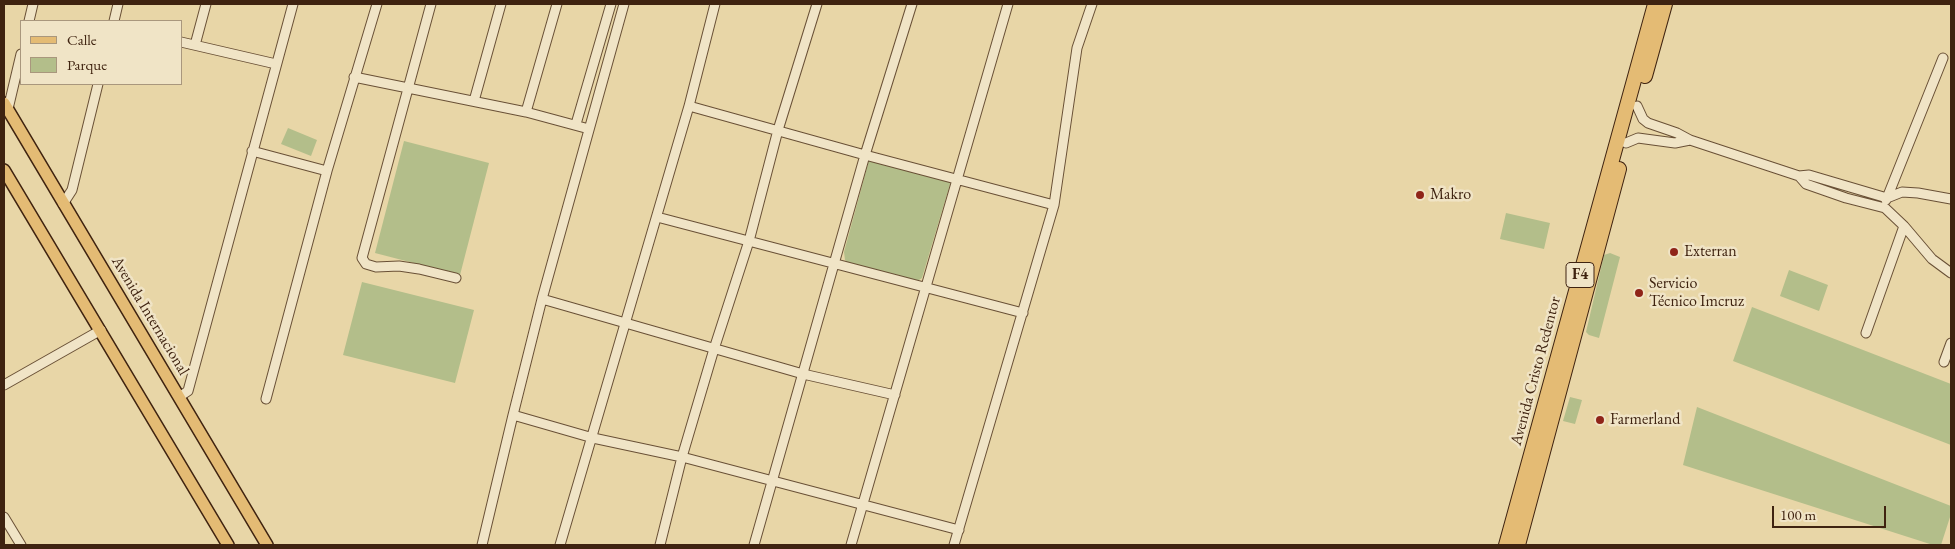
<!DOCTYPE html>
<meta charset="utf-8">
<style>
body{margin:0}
#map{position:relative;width:1955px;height:549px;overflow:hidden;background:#e8d6a7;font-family:"EB Garamond",serif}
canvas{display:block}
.frame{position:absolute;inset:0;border:5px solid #3f2310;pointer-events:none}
.legend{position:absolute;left:20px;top:20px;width:162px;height:65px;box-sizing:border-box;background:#f0e4c6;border:1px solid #a9977d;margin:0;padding:6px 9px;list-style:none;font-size:15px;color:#3f2310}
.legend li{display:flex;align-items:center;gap:10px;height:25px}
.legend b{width:25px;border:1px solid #a9977d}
.scale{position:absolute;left:1772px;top:506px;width:114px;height:22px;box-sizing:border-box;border:2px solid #3f2310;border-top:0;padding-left:6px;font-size:15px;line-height:18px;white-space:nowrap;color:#3f2310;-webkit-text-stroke:4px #f0e4c6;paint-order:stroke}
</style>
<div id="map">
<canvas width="1955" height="549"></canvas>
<div class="frame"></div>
<ul class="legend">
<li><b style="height:6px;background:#e4bb74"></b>Calle</li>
<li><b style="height:14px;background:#b3be8a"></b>Parque</li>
</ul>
<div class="scale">100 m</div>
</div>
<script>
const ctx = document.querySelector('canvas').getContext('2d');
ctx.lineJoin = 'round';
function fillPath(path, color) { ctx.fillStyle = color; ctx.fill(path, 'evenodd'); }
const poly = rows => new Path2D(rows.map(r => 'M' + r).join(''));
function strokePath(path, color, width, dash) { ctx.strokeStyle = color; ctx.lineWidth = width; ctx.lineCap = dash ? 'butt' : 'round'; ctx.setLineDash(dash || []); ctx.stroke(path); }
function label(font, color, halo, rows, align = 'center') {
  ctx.font = font + ' "EB Garamond",serif'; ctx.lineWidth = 5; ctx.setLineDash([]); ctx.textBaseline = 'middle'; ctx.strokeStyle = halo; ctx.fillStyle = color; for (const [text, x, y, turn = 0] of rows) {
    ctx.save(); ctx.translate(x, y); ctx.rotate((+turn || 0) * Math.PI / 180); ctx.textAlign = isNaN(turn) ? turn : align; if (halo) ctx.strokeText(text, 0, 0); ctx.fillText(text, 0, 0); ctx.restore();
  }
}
const green = poly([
 [288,128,317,140,311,156,281,144],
 [404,141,489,163,460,275,375,253],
 [869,160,951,181,922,278,919,280,914,281,849,264,845,260,844,252],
 [1506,213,1550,223,1544,249,1500,239],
 [1610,253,1620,257,1599,338,1589,335,1586,332,1604,255],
 [1789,270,1828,285,1819,311,1780,296],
 [362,282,474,310,455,383,343,355],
 [1752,307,1951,384,1951,445,1733,361],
 [1570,397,1582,400,1575,424,1563,421],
 [1697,407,1951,506,1951,514,1941,545,1933,545,1683,465]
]);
const minor = poly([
 [431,4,362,258,366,264,376,267,399,266,419,269,456,278],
 [624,4,542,299,513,415,593,438,682,457,959,530],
 [29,21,33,4],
 [114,21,118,4],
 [181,42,276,64],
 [195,45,206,4],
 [354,77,526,112,589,129],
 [474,101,501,4],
 [689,106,865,155,1054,205],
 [1637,106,1643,119,1648,123,1677,133,1690,140,1799,176,1809,175,1887,198,1943,58],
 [8,109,21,54],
 [526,112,557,4],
 [576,124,611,4],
 [1626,143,1638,138,1675,143,1690,140],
 [252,151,327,171],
 [1799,176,1806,184,1846,198,1885,208,1904,226,1932,259,1951,273],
 [1886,200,1887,198,1902,192,1918,193,1951,199],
 [63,204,72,190,98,84],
 [657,217,1023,313],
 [542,299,803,374,895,395],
 [1866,333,1904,226],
 [1944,362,1951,343],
 [4,385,101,330],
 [179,397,188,391,293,4],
 [266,399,327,171,377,4],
 [4,517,21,545],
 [482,545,513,415],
 [560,545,689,106,715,4],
 [660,545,682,457,714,349,749,241,778,130,817,4],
 [754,545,865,155,912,4],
 [851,545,1008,4],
 [954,545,1054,205,1077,48,1092,4]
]);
const major = poly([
 [4,103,267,545],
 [4,170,228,545]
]);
const highway = poly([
 [1645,76,1665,4],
 [1506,545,1655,4],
 [1518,545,1619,169]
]);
const markers = [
 [1420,195,5,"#8f2418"],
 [1674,252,5,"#8f2418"],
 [1639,293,5,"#8f2418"],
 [1600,420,5,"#8f2418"]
];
const shields = [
 [1580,275,28]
];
const shieldNames = [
 ["F4",1580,275]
];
const poiNames = [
 ["Makro",1430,195],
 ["Exterran",1684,252],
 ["Servicio",1649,284],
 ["Técnico Imcruz",1649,302],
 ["Farmerland",1610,420]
];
const streetNames = [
 ["Avenida Internacional",150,316,59],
 ["Avenida Cristo Redentor",1536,371,-75]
];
fillPath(green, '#b3be8a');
strokePath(minor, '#695036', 11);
strokePath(major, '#3f2310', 14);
strokePath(highway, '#3f2310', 16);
strokePath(minor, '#f0e4c6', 9);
strokePath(major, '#e4bb74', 11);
strokePath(highway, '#e4bb74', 14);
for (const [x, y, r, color] of markers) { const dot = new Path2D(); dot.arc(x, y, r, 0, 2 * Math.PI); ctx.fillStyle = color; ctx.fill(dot); strokePath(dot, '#f0e4c6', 2); }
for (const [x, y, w] of shields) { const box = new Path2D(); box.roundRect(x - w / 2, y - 12.5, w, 25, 4); ctx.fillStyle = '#f0e4c6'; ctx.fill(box); strokePath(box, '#3f2310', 1); }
label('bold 15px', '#3f2310', null, shieldNames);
label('16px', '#3f2310', '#f0e4c6', poiNames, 'left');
label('16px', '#3f2310', '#f0e4c6', streetNames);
</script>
